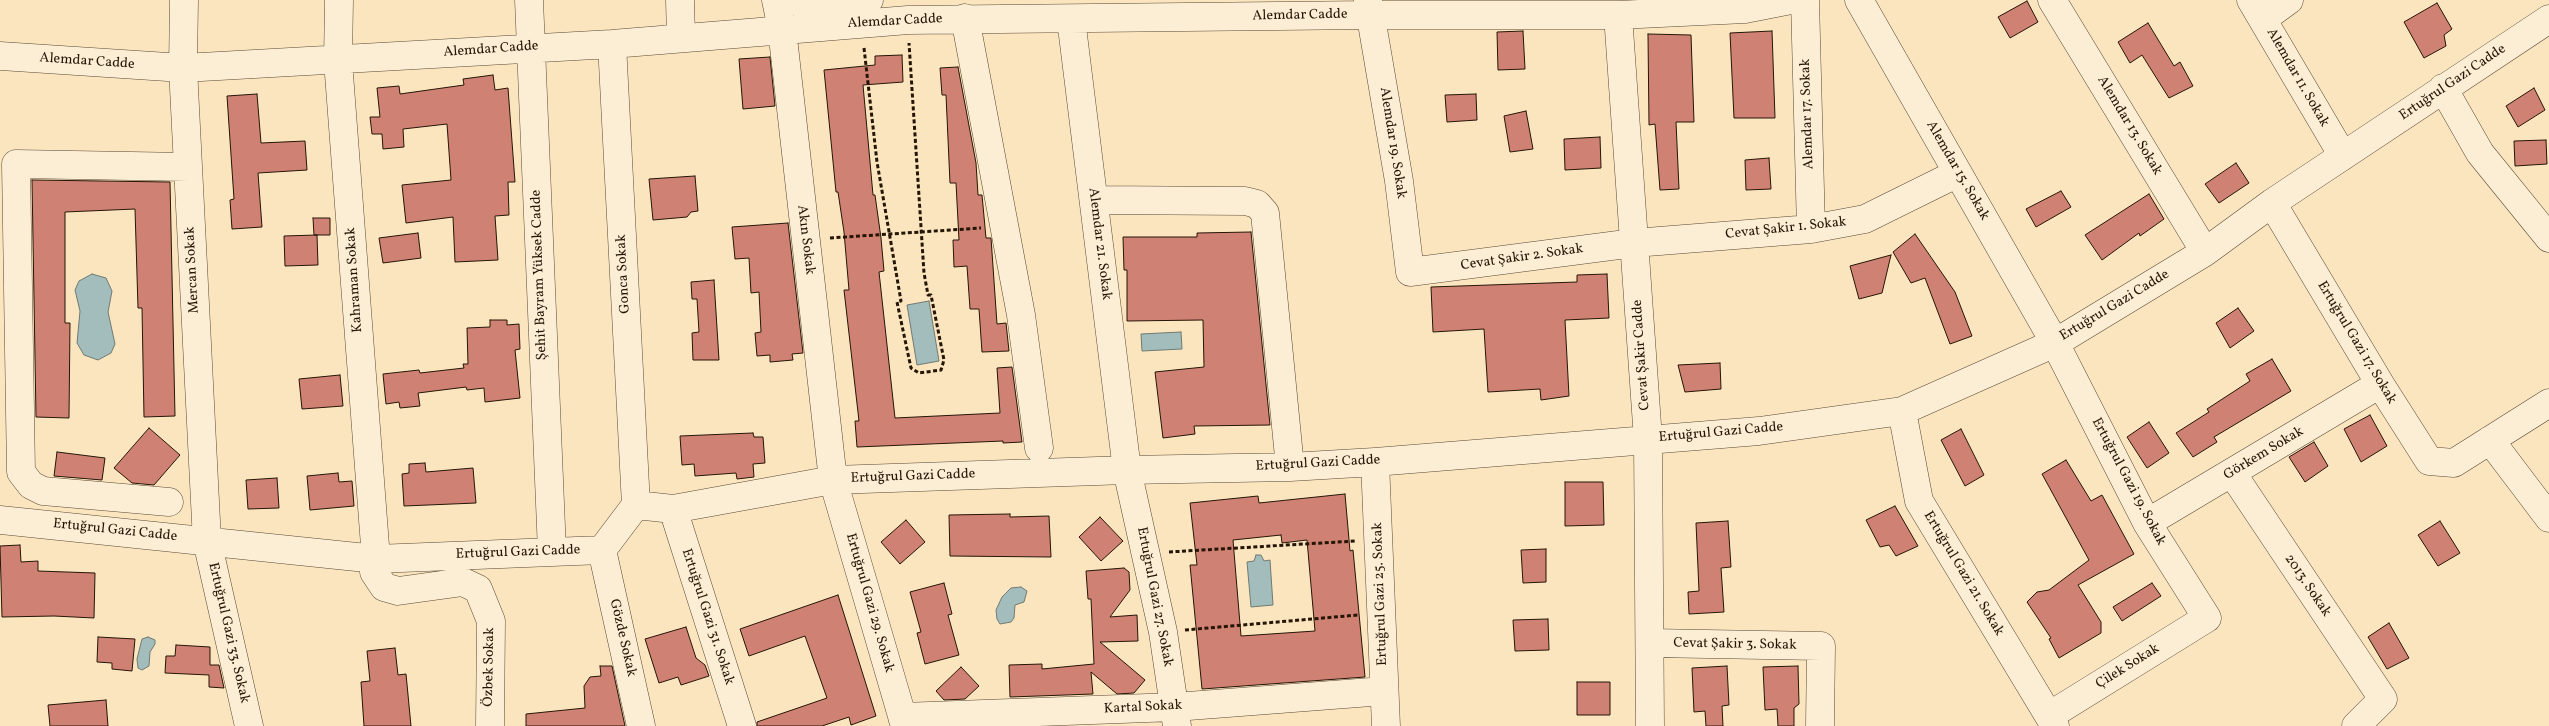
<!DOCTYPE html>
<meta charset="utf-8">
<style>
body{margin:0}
canvas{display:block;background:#fbe5bf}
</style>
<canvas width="2549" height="726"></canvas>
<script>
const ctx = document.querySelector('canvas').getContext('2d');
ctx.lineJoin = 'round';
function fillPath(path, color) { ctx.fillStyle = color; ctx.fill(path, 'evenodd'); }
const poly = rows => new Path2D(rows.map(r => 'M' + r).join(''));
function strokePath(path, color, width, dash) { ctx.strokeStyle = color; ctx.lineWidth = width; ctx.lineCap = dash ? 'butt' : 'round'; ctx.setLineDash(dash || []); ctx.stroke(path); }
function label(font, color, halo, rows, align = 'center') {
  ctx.font = font + ' Vollkorn,serif'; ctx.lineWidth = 4.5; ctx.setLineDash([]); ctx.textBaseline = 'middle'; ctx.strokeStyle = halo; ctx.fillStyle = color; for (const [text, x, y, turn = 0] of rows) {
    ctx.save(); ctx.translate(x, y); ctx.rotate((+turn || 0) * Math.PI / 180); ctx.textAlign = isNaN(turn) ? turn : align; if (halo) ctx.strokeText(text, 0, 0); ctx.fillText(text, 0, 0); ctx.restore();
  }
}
const water = poly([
 [92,274,106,278,112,291,108,312,115,344,111,353,98,360,84,355,77,343,80,311,75,290,79,281,92,274],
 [929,301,939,361,917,365,907,305,929,301],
 [1181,332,1182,349,1142,351,1141,334,1181,332],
 [1256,555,1261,555,1264,561,1270,560,1273,605,1251,607,1247,562,1254,561,1256,555],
 [1021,587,1027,591,1024,602,1015,605,1014,618,1011,622,1000,624,997,619,996,610,1002,597,1011,588,1021,587],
 [148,637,155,640,155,644,150,652,149,666,142,670,138,668,137,659,142,639,148,637]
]);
const building = poly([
 [2027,1,2038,22,2010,38,1998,17,2027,1],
 [2437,3,2452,29,2444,35,2446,46,2424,58,2404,22,2437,3],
 [2148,23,2174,66,2180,62,2193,86,2169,98,2142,55,2130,63,2118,42,2148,23],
 [1523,31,1525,69,1498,70,1497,32,1523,31],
 [1772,31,1775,118,1734,118,1730,33,1772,31],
 [1648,34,1691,35,1694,122,1676,122,1679,189,1660,190,1655,124,1649,125,1648,34],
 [902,55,903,82,863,85,873,195,875,195,881,238,884,271,879,272,895,418,1000,413,997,368,1012,367,1022,442,1003,443,1003,441,857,447,855,421,859,421,844,290,849,290,844,232,838,192,836,192,824,70,875,65,875,56,902,55],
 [770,57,775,106,743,109,739,59,770,57],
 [958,67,976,163,978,195,982,195,986,238,991,238,997,324,1006,323,1009,351,982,352,979,309,970,309,967,266,954,267,953,240,959,240,956,183,950,183,946,95,942,95,940,68,958,67],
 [493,75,495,90,508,88,515,182,508,182,509,215,495,216,498,260,455,262,453,217,406,223,402,185,451,180,447,124,403,129,404,147,383,149,382,134,372,134,370,117,380,117,377,88,399,86,400,94,464,85,463,79,493,75],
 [2534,88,2545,110,2518,127,2506,106,2534,88],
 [257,94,261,143,305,141,307,170,258,173,262,227,232,229,230,200,234,199,227,96,257,94],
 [1476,94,1477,120,1447,122,1445,95,1476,94],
 [1526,111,1533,149,1510,152,1504,116,1526,111],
 [1600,137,1601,168,1565,170,1564,139,1600,137],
 [2546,140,2547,164,2515,166,2514,141,2546,140],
 [1769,158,1771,189,1746,190,1745,160,1769,158],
 [2236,163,2249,183,2219,203,2205,184,2236,163],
 [695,176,698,211,691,212,687,217,653,220,649,179,695,176],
 [32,180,170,182,175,416,144,417,142,308,138,308,135,209,65,212,65,323,70,323,69,418,36,417,32,180],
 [2061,191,2071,207,2036,227,2026,209,2061,191],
 [2149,194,2164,219,2140,236,2139,233,2102,260,2085,235,2149,194],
 [313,218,330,218,330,235,314,235,313,218],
 [788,223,803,353,792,354,793,360,770,362,770,355,757,356,755,333,761,332,759,292,751,293,749,258,735,259,732,227,788,223],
 [1251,232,1270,425,1194,426,1195,434,1163,438,1155,372,1204,367,1203,320,1127,321,1127,270,1124,270,1123,237,1197,237,1197,233,1251,232],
 [418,233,421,258,383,263,379,238,418,233],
 [1915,234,1955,292,1972,336,1950,344,1925,278,1911,283,1893,252,1915,234],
 [317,235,318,265,285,266,284,236,317,235],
 [1891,255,1882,293,1859,299,1850,266,1891,255],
 [1607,274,1609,318,1565,320,1569,396,1541,400,1540,389,1488,392,1484,329,1433,332,1431,287,1577,282,1577,275,1607,274],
 [714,280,719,360,693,360,692,333,699,332,697,299,692,299,691,282,714,280],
 [2238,308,2254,331,2230,348,2216,323,2238,308],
 [490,320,507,320,507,325,519,324,520,349,515,350,520,398,485,402,484,388,467,390,466,387,418,393,420,406,400,408,399,402,386,404,383,374,419,370,420,373,464,368,463,364,468,364,467,328,490,327,490,320],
 [2272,359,2291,391,2214,437,2217,442,2193,457,2176,433,2209,412,2207,409,2250,381,2246,374,2272,359],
 [1720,363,1721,389,1685,392,1678,365,1720,363],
 [340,375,343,406,302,409,299,379,340,375],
 [2370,415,2387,446,2361,462,2344,429,2370,415],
 [2149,422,2169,453,2147,468,2127,437,2149,422],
 [149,428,180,455,154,485,132,483,114,468,149,428],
 [1961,429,1984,475,1965,486,1941,440,1961,429],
 [753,433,754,437,763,437,765,463,753,464,754,477,737,479,736,473,695,476,694,464,682,465,680,436,753,433],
 [2314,442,2328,466,2305,482,2289,457,2314,442],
 [57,452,105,458,102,480,54,476,57,452],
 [2066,460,2091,501,2102,495,2134,554,2078,585,2101,622,2101,633,2059,658,2049,639,2051,638,2027,602,2037,592,2049,590,2089,560,2042,474,2066,460],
 [425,463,426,472,473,468,476,503,404,506,402,474,409,473,409,464,425,463],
 [338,473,339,482,352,481,354,506,310,510,307,476,338,473],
 [277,478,279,508,248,509,246,480,277,478],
 [1565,482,1603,482,1604,525,1565,526,1565,482],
 [1345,494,1350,551,1353,550,1365,677,1202,689,1190,565,1197,565,1190,503,1258,496,1259,503,1345,494],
 [1281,535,1282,543,1307,540,1315,631,1241,636,1233,540,1281,535],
 [1895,506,1918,546,1896,556,1889,545,1880,547,1866,520,1895,506],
 [1010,514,1010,517,1049,516,1051,557,950,556,949,515,1010,514],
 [1100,517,1123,541,1101,561,1079,537,1100,517],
 [906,520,925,542,900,564,881,542,906,520],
 [1728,521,1731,567,1721,568,1724,612,1689,614,1688,592,1699,591,1696,523,1728,521],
 [2440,521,2460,553,2438,566,2418,535,2440,521],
 [20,545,21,562,38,561,38,571,95,573,94,618,54,616,2,617,0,546,20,545],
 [1546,549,1546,582,1523,583,1521,550,1546,549],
 [1124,568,1129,572,1130,590,1110,617,1137,615,1138,641,1100,642,1145,680,1134,693,1117,694,1091,672,1093,694,1010,697,1009,665,1042,664,1042,669,1094,664,1091,599,1088,599,1086,571,1124,568],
 [944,583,952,614,948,615,959,655,925,664,917,633,921,632,910,592,944,583],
 [2152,583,2161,596,2122,621,2113,607,2152,583],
 [838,595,876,716,851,725,849,717,822,726,757,726,757,722,827,698,805,636,749,656,740,629,838,595],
 [1548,619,1549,650,1515,651,1513,620,1548,619],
 [2389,623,2409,658,2387,669,2368,637,2389,623],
 [686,627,696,658,705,665,709,676,681,685,678,677,659,683,645,639,686,627],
 [98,637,135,639,132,671,112,669,112,663,97,662,98,637],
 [176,645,210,647,210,665,219,665,224,688,209,687,209,675,165,673,166,656,175,656,176,645],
 [395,648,398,675,406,674,411,726,364,726,361,682,370,681,367,651,395,648],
 [600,666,612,666,625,726,526,726,526,714,585,708,584,686,590,677,601,676,600,666],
 [1727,666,1729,705,1722,706,1723,726,1706,726,1705,711,1694,712,1692,668,1727,666],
 [1798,666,1799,704,1794,708,1794,726,1778,726,1777,709,1765,710,1763,667,1798,666],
 [961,667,979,686,965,699,944,700,936,691,961,667],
 [1577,682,1610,682,1610,715,1577,715,1577,682],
 [106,700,108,726,50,726,48,705,106,700]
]);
const path = poly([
 [864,48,877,162,901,301,897,302,911,368,919,373,941,370,944,360,931,295,928,295,924,273,909,43],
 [830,238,981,228],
 [1169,552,1355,541],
 [1185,630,1358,615]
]);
const minor = poly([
 [184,0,183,68,207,541,249,726],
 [339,0,338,61,376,559,374,572,384,587,398,591,463,582,478,589,491,621,490,726],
 [529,0,552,551],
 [680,0,681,37],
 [776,0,782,29,833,480,905,726],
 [796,0,803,4,869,0],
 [1368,0,1399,181,1410,272,1634,243,1811,229,1865,219,1958,173],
 [1805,0,1811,229],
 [1859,0,2055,343,2147,523,2207,618,2049,716],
 [2052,0,2205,252],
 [2251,0,2343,156],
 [1618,15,1648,439,1650,726],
 [965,18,1021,315,1039,448],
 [1071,19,1127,470,1163,632,1177,726],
 [2263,19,2289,0],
 [612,44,636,505],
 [0,56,183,68,612,44,908,20,1370,15,1618,15,1745,9,1791,0],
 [2443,88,2480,153,2549,238],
 [1094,200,1245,201,1257,204,1265,213,1290,467],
 [2272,203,2380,384,2429,461,2454,463,2549,403],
 [1902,411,1919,501,2055,726],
 [2490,440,2549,518],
 [1375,462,1386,726],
 [2232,473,2383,699,2356,726],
 [169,502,43,491,31,485,21,472,16,164,188,167],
 [673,509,742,726],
 [0,520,376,559,602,550,636,505,673,509,833,480,1127,470,1290,467,1375,462,1759,431,1902,411,2055,343,2205,252,2272,203,2549,19],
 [2147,523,2380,384],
 [602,550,641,726],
 [1650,643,1821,646,1820,726],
 [902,717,1175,707,1384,691]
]);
const streetNames = [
 ["Alemdar Cadde",1300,16,-1],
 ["Alemdar Cadde",895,22,-3],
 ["Alemdar Cadde",491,50,-4],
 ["Alemdar Cadde",87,62,4],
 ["Alemdar 11. Sokak",2297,78,60],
 ["Ertuğrul Gazi Cadde",2453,83,-34],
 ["Alemdar 17. Sokak",1808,114,-92],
 ["Alemdar 13. Sokak",2129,126,59],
 ["Alemdar 19. Sokak",1392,143,81],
 ["Alemdar 15. Sokak",1957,171,60],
 ["Cevat Şakir 1. Sokak",1786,229,-6],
 ["Akın Sokak",805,240,83],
 ["Alemdar 21. Sokak",1099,244,83],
 ["Cevat Şakir 2. Sokak",1522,258,-8],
 ["Mercan Sokak",193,270,-93],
 ["Gonca Sokak",624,274,-93],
 ["Şehit Bayram Yüksek Cadde",540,275,-92],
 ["Kahraman Sokak",355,280,-94],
 ["Ertuğrul Gazi Cadde",2115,306,-31],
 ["Ertuğrul Gazi 17. Sokak",2356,343,59],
 ["Cevat Şakir Cadde",1642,355,-94],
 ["Ertuğrul Gazi Cadde",1721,433,-5],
 ["Görkem Sokak",2264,454,-31],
 ["Ertuğrul Gazi Cadde",1318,464,-3],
 ["Ertuğrul Gazi Cadde",913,477,-2],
 ["Ertuğrul Gazi 19. Sokak",2128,482,62],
 ["Ertuğrul Gazi Cadde",115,531,6],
 ["Ertuğrul Gazi Cadde",518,553,-2],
 ["Ertuğrul Gazi 21. Sokak",1963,574,59],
 ["2013. Sokak",2307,586,56],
 ["Ertuğrul Gazi 25. Sokak",1381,594,-92],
 ["Ertuğrul Gazi 27. Sokak",1154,597,79],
 ["Ertuğrul Gazi 29. Sokak",869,603,74],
 ["Ertuğrul Gazi 31. Sokak",707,617,72],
 ["Ertuğrul Gazi 33. Sokak",228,633,77],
 ["Gözde Sokak",622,638,77],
 ["Cevat Şakir 3. Sokak",1735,645,1],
 ["Özbek Sokak",490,667,-89],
 ["Çilek Sokak",2128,667,-32],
 ["Kartal Sokak",1143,708,-3]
];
fillPath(water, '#a2bdbb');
strokePath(water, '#707a72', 1);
fillPath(building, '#cf8274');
strokePath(building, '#251505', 1);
strokePath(minor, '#5a4934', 29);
strokePath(path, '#251505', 3, [4, 2.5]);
strokePath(minor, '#fceed5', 28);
label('14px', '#251505', '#fceed5', streetNames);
</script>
